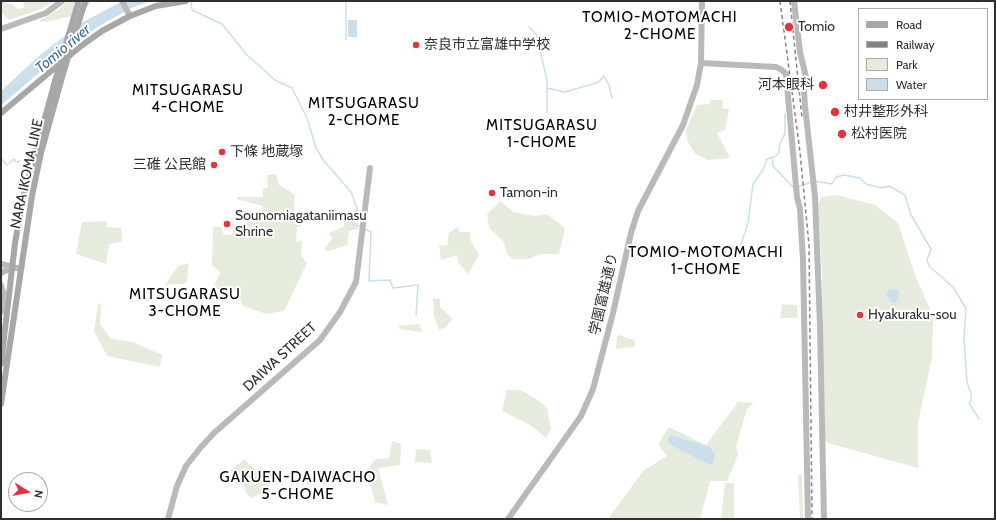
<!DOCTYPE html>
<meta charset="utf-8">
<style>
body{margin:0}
#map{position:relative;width:996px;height:520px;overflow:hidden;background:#fff;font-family:Cabin,sans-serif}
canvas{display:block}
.frame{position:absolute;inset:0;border:2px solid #2f2f2f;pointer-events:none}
.legend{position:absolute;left:858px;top:8px;width:130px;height:92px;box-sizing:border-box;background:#fff;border:1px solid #acacac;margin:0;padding:5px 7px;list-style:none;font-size:12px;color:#2f2f2f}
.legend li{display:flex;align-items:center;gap:8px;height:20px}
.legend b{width:20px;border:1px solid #acacac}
.north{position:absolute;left:8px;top:472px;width:40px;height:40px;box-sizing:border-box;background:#fff;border:1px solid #acacac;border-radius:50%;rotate:101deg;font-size:11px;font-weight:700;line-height:16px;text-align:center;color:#2f2f2f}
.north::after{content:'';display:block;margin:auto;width:14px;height:18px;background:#e4333c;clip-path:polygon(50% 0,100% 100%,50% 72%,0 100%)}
</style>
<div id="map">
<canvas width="996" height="520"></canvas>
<div class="frame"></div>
<ul class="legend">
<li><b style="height:5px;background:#a7a7a7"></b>Road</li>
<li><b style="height:5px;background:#848484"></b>Railway</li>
<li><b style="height:11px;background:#e5ecdd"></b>Park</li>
<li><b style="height:11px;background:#cadeec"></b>Water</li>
</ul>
<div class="north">N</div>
</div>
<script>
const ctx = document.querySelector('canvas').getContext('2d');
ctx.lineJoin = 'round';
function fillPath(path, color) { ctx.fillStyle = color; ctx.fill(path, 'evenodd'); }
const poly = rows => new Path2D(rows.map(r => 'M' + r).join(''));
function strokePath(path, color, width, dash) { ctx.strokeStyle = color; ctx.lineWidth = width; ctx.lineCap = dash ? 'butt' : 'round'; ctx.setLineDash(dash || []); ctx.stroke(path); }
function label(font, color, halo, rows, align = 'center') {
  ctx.font = font + ' Cabin,"Noto Sans JP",sans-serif'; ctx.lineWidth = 4; ctx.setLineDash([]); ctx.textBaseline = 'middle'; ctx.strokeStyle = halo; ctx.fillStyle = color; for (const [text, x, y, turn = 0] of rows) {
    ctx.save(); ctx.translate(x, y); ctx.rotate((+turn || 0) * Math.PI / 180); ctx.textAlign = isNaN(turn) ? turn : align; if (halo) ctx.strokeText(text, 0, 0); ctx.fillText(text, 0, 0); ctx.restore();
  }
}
const green = poly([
 [1,1,14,5,17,9,24,8,23,1,55,1,41,9,9,20,1,12],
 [68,1,76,1,72,16,45,22,39,21,58,10],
 [711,100,723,100,722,108,729,110,725,130,717,133,730,158,708,160,695,154,687,140,686,130,697,105,709,104],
 [276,174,279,185,290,191,295,196,294,210,301,226,297,227,296,242,302,241,301,256,307,263,284,311,266,314,243,306,237,291,228,290,227,299,222,300,217,288,214,287,220,272,212,265,213,227,221,227,224,235,232,235,234,226,247,227,248,220,256,221,257,215,261,216,263,206,237,199,238,197,263,197,263,189,268,187,267,175],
 [837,195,875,205,898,223,915,275,929,307,933,319,932,357,918,423,918,468,828,443,824,439,822,276,818,204,822,197],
 [501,201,513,212,536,216,547,214,565,228,559,254,541,254,528,259,512,259,507,254,504,242,489,228,487,214],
 [359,209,358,229,349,231,347,245,329,251,324,250,332,238,329,233,343,227,348,214],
 [107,221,107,227,121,228,122,242,109,244,106,264,76,254,82,222],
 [457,227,460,232,471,232,470,239,479,255,468,274,458,262,457,255,441,260,439,245,447,246,449,233],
 [189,263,187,281,184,284,165,285,178,266],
 [433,298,440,299,440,307,453,319,446,327,439,330,434,316],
 [101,303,100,324,111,339,133,342,162,355,160,367,107,356,94,331,98,305],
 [782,304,797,305,798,318,780,318],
 [419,324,423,332,399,329,399,326],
 [620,335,635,341,635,347,616,349,617,336],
 [507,390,521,390,539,401,547,408,551,429,546,438,530,425,502,411],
 [738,402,754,403,747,409,736,446,738,455,727,481,710,481,700,519,608,519,643,471,667,456,658,444,669,427,706,445],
 [392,441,401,444,400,465,378,468,388,505,375,502,367,469,376,459,389,458],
 [416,449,430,450,432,463,415,462],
 [245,459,271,488,252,498,246,493,243,481,229,471],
 [798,475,802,475,803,519,800,519],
 [725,483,734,483,734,519,721,519]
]);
const water = poly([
 [123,1,151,1,131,8,96,28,59,56,1,105,1,91,40,55,83,22],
 [348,20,357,20,357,37,348,37],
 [890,289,898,290,899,295,896,303,891,303,886,293],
 [671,435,710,447,715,455,713,464,710,465,669,444,668,440]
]);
const stream = poly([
 [191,1,192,10,222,24,246,54,275,80,292,88,307,118,316,148,324,161,351,192,357,208,353,224,362,227],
 [976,2,981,1],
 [529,27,536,34,547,80,547,113],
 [346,40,346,1],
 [547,88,565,92,599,82,604,76,609,85,612,98],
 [1,158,7,165,14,159,16,162,20,161],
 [772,158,773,166,794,188],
 [814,181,832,184,836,177,844,175,860,178,866,184,881,188,889,186,905,195,911,215,931,249,927,260,930,267,953,287,966,308,964,338,967,382,971,394,971,401,969,403,979,419],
 [798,187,811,182],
 [365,229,371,232,369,281,390,280,393,288,418,285,416,315],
 [743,258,741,244,748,223,753,184,763,170,767,159,776,156,779,153,780,144,785,133,785,114]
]);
const secondary = poly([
 [122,1,130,16],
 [794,1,800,52,806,77,804,91,805,106,815,197,820,326,824,519],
 [1,29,46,13,62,1],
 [701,63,776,67,782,70,786,74,797,197,800,209,803,260,808,519],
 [1,264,21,269],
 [1,273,13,267],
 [1,285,3,292,1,312],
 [168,519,177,486,186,466,201,447,214,433,320,340,340,312,356,282,370,168],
 [508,519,581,416,593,389,613,313,631,233,638,211,683,125,697,85,701,63,702,1]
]);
const primary = poly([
 [83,8,86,1],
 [76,10,79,1],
 [1,113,81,46,102,31,130,16,156,6,186,1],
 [1,364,15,243,23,198,55,81],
 [1,404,32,196,41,153,63,74]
]);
const rail = poly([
 [780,1,800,152,809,245,812,519],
 [790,1,802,118]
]);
const primaryBridge = poly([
 [63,74,83,8],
 [55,81,76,10]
]);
const markers = [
 [789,27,5,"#e4333c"],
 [416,45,4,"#e4333c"],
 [823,85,5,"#e4333c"],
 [835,112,5,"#e4333c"],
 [842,134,5,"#e4333c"],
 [222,152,4,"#e4333c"],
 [214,165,4,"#e4333c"],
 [492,193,4,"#e4333c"],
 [227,224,4,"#e4333c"],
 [860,315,4,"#e4333c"]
];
const poiNames = [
 ["Tomio",798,27],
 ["奈良市立富雄中学校",424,45],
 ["河本眼科",814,85,"right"],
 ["村井整形外科",844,112],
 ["松村医院",851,134],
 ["下條 地蔵塚",230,152],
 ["三碓 公民館",206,165,"right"],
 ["Tamon-in",500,193],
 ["Sounomiagataniimasu",235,216],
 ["Shrine",235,232],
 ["Hyakuraku-sou",868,315]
];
const streetNames = [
 ["NARA IKOMA LINE",27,174,-78],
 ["学園富雄通り",604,294,-77],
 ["DAIWA STREET",280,357,-43]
];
const neighbourhoodNames = [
 ["TOMIO-MOTOMACHI",660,18],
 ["2-CHOME",660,35],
 ["MITSUGARASU",188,91],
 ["4-CHOME",188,108],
 ["MITSUGARASU",364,104],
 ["2-CHOME",364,121],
 ["MITSUGARASU",542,126],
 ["1-CHOME",542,143],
 ["TOMIO-MOTOMACHI",706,253],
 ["1-CHOME",706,270],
 ["MITSUGARASU",185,295],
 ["3-CHOME",185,312],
 ["GAKUEN-DAIWACHO",298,478],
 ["5-CHOME",298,495]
];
const waterNames = [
 ["Tomio river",63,49,-40]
];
fillPath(green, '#e5ecdd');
fillPath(water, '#cadeec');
strokePath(stream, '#cadeec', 1.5);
strokePath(secondary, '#b9b9b9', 6);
strokePath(primary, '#a7a7a7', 6);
strokePath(rail, '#848484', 1.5, [4, 3]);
strokePath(primaryBridge, '#a7a7a7', 6);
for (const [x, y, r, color] of markers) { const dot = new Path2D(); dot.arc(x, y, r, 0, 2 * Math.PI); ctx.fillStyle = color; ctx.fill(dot); strokePath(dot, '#fff', 1.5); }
label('14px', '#2f2f2f', '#fff', poiNames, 'left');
label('14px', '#2f2f2f', '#fff', streetNames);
ctx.letterSpacing = '1px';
label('15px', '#000', '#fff', neighbourhoodNames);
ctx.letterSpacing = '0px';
label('italic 15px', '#3d6f91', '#fff', waterNames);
</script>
